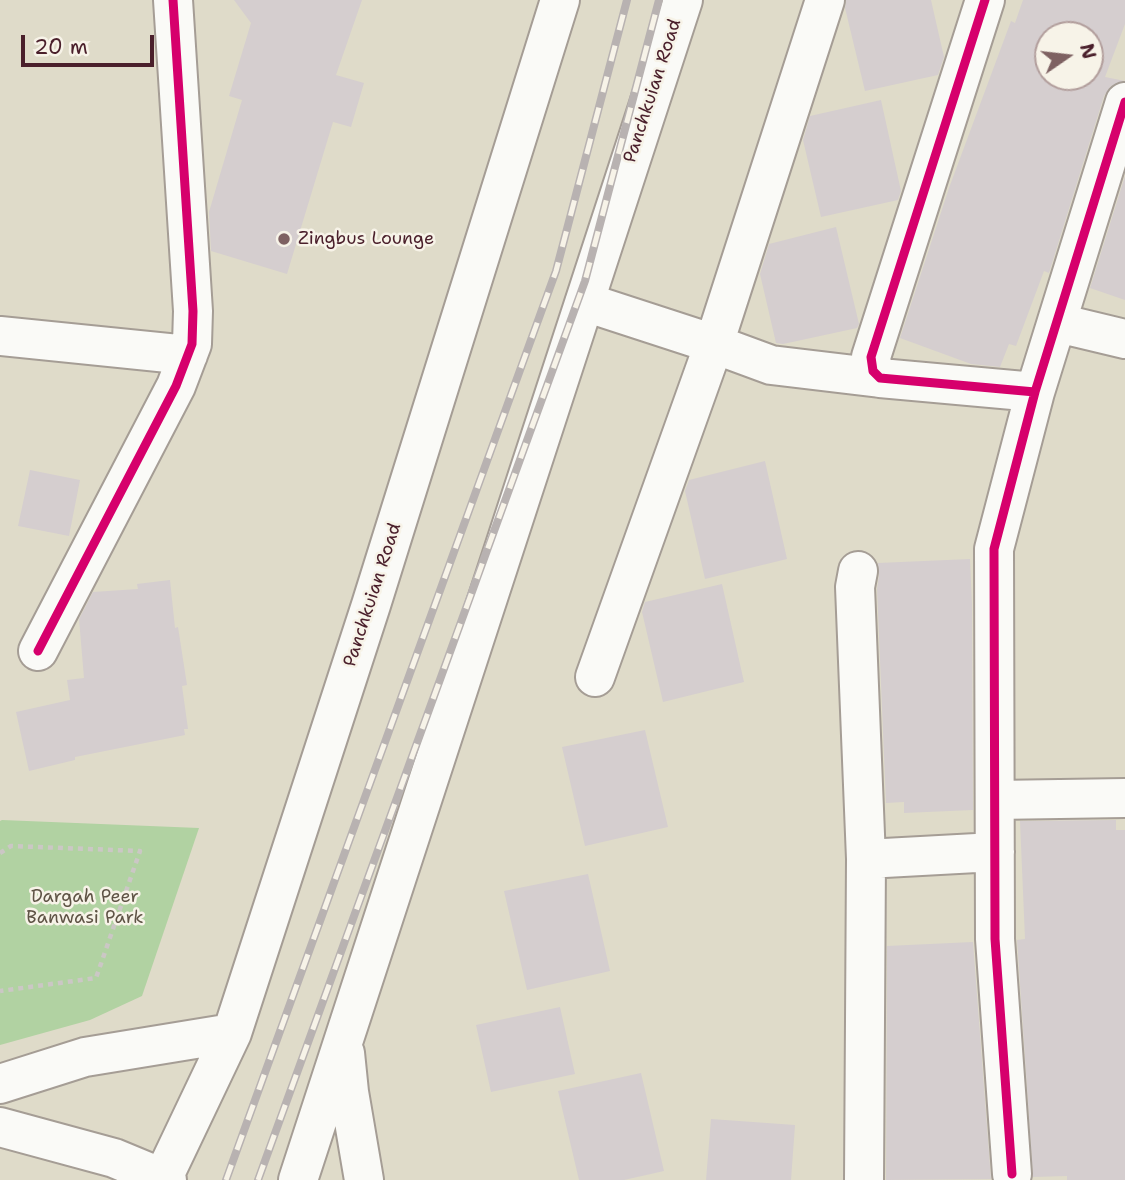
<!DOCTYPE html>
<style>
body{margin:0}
#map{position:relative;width:1125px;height:1180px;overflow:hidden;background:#dfdbc9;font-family:"Shantell Sans",sans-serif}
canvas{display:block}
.north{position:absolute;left:1034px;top:21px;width:70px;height:70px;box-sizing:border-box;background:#f7f3e8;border:2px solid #b29e9c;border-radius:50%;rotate:76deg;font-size:19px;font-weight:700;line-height:28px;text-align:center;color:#4a1f2b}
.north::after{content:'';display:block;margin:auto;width:24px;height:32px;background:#7e6162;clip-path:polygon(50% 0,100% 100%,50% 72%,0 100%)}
.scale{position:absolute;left:21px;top:35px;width:133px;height:32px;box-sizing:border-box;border:4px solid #4a1f2b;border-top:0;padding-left:9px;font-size:21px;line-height:24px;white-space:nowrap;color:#4a1f2b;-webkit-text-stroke:5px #f7f3e8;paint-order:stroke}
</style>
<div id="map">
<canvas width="1125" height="1180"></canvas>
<div class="north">N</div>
<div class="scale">20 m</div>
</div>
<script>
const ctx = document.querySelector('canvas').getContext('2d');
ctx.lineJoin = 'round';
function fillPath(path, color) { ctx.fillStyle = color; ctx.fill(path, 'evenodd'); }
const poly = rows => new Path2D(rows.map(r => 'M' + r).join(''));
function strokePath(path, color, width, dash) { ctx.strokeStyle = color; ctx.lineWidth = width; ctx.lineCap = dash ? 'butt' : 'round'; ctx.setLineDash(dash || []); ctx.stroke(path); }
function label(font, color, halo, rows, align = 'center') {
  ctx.font = font + ' "Shantell Sans",sans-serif'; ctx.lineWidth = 5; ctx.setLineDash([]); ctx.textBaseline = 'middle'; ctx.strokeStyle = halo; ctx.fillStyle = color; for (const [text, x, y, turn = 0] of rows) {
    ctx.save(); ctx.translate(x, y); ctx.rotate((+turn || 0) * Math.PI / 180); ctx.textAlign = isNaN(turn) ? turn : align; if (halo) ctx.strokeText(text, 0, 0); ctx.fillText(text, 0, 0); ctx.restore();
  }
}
const green = poly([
 [2,820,199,828,142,996,90,1020,0,1045,0,821]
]);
const building = poly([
 [234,0,362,0,336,75,364,83,351,127,333,122,287,274,211,251,209,212,242,100,229,96,251,23],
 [846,0,931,0,944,57,938,75,865,91,845,8],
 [1023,0,1125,0,1125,24,1105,77,1125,81,1111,86,1104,96,1049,273,1044,271,1016,346,1009,344,1000,367,971,364,900,338,949,188,1011,21,1015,23],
 [1048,35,1090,35,1090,77,1048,77],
 [881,100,901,191,898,200,821,217,803,140,810,116],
 [1125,176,1125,300,1090,288],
 [836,227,859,324,857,328,783,344,776,343,760,274,769,244],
 [765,461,787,559,705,579,685,491,689,480],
 [30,470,80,480,69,536,18,526],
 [970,559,972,605,973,810,904,813,904,802,886,803,877,589,879,575,878,563],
 [170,580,175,628,178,627,187,685,182,686,188,729,184,729,185,735,75,757,75,760,29,771,16,712,70,700,67,680,84,678,79,619,93,592,138,589,137,584],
 [722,584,744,682,663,702,642,612,645,602],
 [645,730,668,827,585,846,562,747],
 [1116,820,1116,830,1125,830,1125,1180,1067,1180,1067,1176,1033,1177,1017,940,1025,939,1020,821],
 [588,874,610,971,527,990,504,891],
 [973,942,991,1179,886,1180,887,946],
 [560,1007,575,1074,491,1092,476,1025],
 [641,1073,664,1171,624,1180,579,1180,558,1091],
 [711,1119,795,1125,791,1180,706,1180]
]);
const path = poly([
 [0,853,11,846,140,851,96,978,0,991]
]);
const street = poly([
 [825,0,714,344,771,365,880,378],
 [985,0,871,357,873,371,880,378,1035,392],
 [585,302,714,344,595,677],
 [1058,323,1125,339],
 [0,336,188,355],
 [858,571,855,587,866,859],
 [38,651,176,386,192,344,193,311,173,0],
 [995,800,1125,798],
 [1012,1174,995,939,994,549,1035,392,1125,102],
 [864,1180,866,859,995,852]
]);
const secondary = poly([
 [345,1053,349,1092,364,1180],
 [0,1084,85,1057,232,1033],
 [0,1127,114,1158,167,1180],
 [162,1180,232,1033,371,605,560,0],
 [298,1180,683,0]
]);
const rail = poly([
 [226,1180,556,271,627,0],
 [258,1180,585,281,659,0]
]);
const cycleway = poly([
 [985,0,871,357,873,371,880,378,1035,392],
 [38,651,176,386,192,344,193,311,173,0],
 [1012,1174,995,939,994,549,1035,392,1125,102]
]);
const markers = [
 [284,239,7,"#7e6162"]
];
const streetNames = [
 ["Panchkuian Road",653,91,-72],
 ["Panchkuian Road",373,595,-72]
];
const poiNames = [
 ["Zingbus Lounge",298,239]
];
const parkNames = [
 ["Dargah Peer",85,897],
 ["Banwasi Park",85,918]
];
fillPath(green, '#b1d2a2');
fillPath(building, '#d5cecf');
strokePath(street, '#a59d95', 42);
strokePath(secondary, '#a59d95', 42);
strokePath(path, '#cbc7c5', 4.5, [5, 5]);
strokePath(street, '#fafaf7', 38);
strokePath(secondary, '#fafaf7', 38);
strokePath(rail, '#b8b2b1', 8);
strokePath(rail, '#f7f3e8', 5, [16]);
strokePath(cycleway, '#d6006c', 9);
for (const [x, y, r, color] of markers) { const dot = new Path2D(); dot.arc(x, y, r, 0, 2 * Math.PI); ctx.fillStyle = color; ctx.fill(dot); strokePath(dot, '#f7f3e8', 2.5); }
label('18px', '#4a1f2b', '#f7f3e8', streetNames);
label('18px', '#4a1f2b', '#f7f3e8', poiNames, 'left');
label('18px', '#5e5345', '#f7f3e8', parkNames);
</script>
